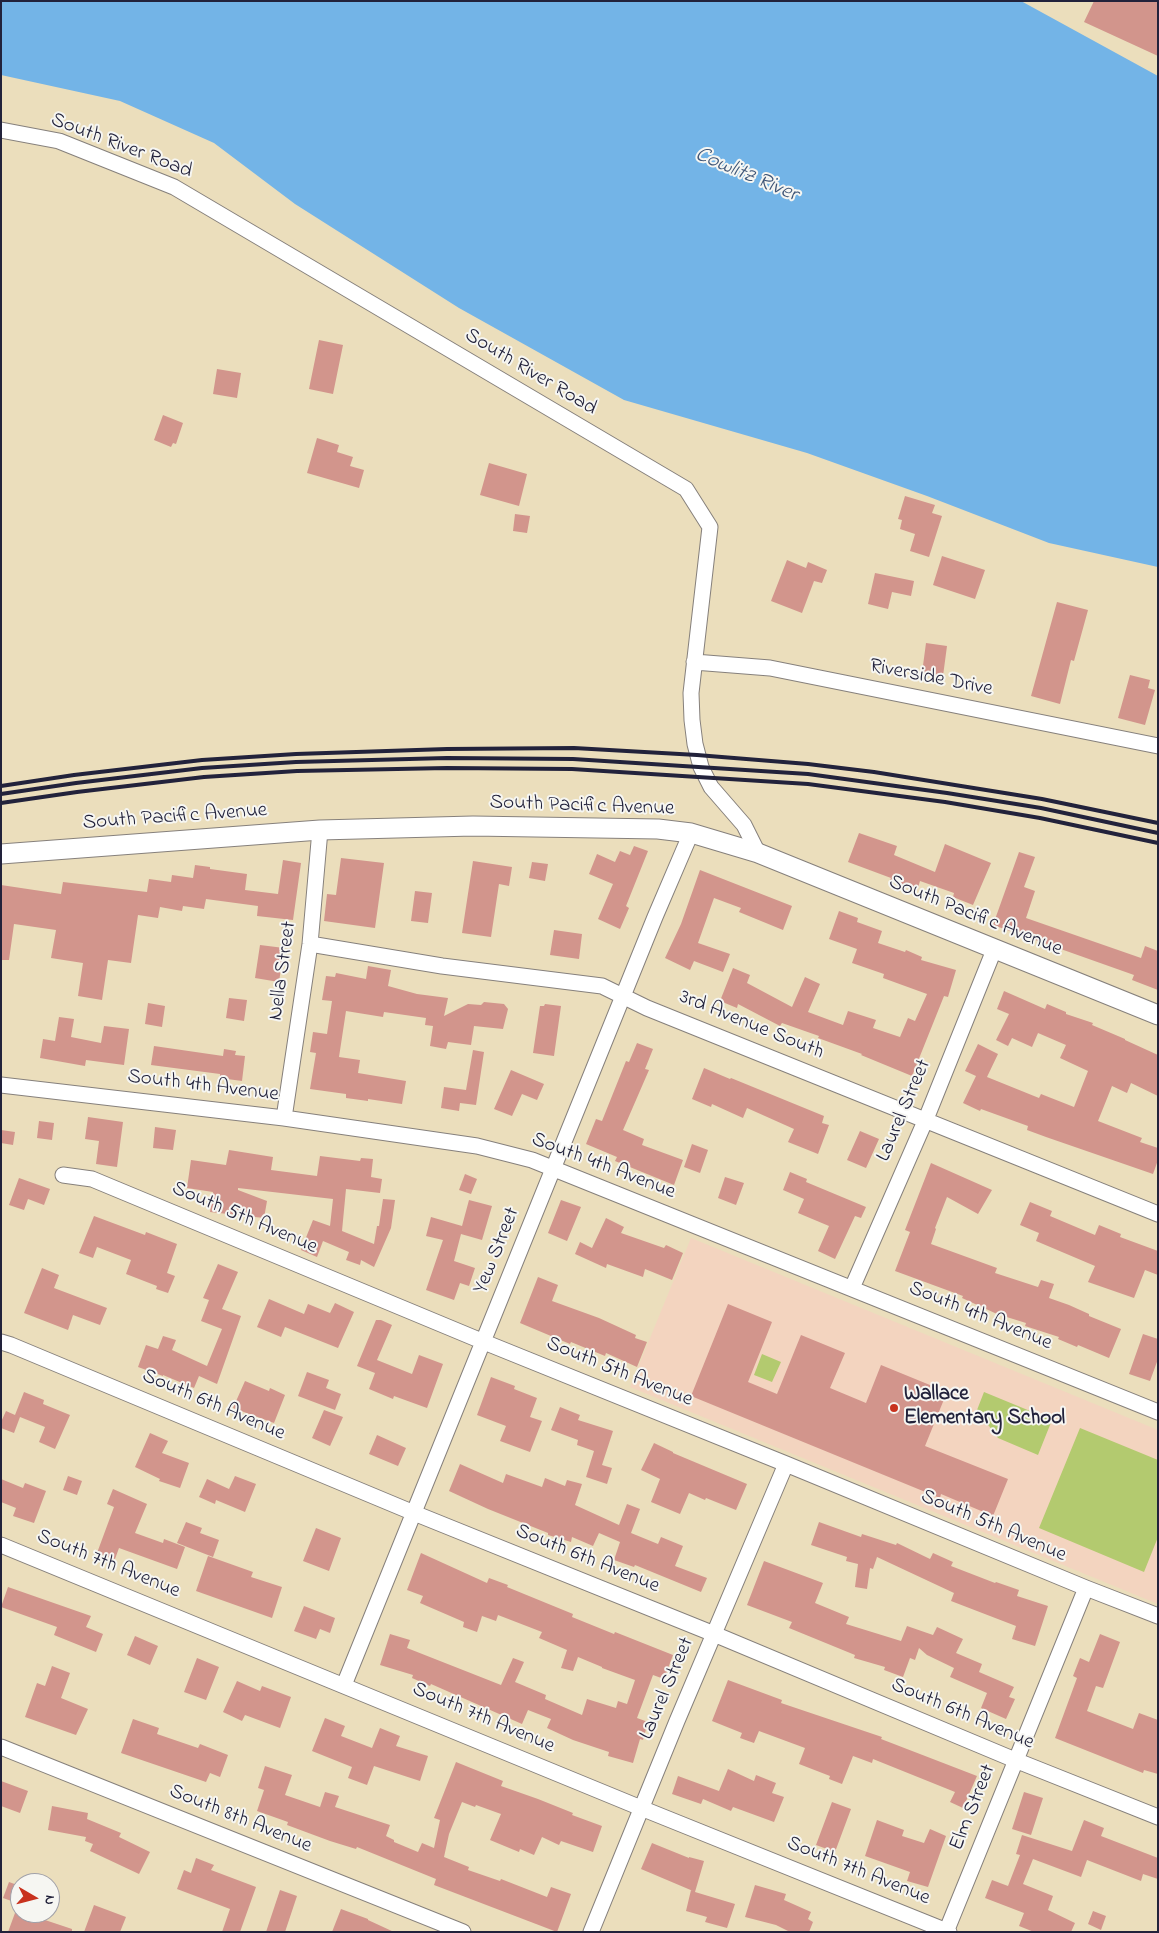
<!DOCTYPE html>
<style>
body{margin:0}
#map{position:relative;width:1159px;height:1933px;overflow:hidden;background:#ebdebc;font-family:"Indie Flower",sans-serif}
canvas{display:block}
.frame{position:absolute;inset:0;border:2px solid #22223b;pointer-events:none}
.north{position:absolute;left:10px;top:1873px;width:50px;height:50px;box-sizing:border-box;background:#f6f6f2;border:1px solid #a1a1a9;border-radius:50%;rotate:98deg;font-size:14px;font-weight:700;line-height:20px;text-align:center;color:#22223b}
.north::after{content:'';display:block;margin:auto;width:18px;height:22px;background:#c8321e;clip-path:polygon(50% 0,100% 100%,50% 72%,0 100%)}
</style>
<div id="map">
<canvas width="1159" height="1933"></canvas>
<div class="frame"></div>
<div class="north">N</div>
</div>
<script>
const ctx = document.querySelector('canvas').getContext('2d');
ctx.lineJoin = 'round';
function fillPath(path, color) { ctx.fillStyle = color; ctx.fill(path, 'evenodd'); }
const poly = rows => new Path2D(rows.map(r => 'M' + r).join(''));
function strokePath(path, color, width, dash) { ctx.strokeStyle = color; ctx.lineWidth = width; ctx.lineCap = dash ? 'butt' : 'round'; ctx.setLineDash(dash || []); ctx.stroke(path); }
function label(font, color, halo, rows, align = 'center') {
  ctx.font = font + ' "Indie Flower",sans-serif'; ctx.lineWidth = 4; ctx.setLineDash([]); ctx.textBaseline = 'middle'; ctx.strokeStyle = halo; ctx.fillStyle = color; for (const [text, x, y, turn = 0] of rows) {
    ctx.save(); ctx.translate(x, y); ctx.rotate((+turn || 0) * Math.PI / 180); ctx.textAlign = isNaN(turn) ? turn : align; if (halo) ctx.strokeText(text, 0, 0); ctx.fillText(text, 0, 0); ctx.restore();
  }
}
const built = poly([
 [691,1238,1158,1430,1158,1604,630,1387]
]);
const green = poly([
 [762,1354,781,1362,772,1382,754,1375],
 [984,1392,1052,1420,1038,1455,998,1438,977,1410],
 [1080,1428,1158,1460,1158,1537,1144,1572,1039,1528]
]);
const water = poly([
 [1,1,1021,1,1158,76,1158,567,1049,543,927,496,807,453,624,400,459,308,295,204,214,143,120,101,1,75]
]);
const building = poly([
 [1094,1,1158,1,1158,56,1084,22],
 [319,340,343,345,333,394,309,389],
 [217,369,241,373,237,398,213,394],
 [163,415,183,423,176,444,173,443,171,447,154,440],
 [317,438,339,445,337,452,353,457,350,466,364,470,359,488,307,473],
 [489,463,527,474,519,506,480,495],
 [905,496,935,505,932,513,942,516,929,557,910,551,915,534,900,529,902,520,898,519],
 [515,514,530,516,527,533,513,531],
 [942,556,985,570,975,599,933,585],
 [787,560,806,568,808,562,827,570,822,583,814,581,802,613,771,601],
 [875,573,914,581,911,596,892,592,888,609,868,604],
 [1057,602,1088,610,1074,661,1071,660,1060,704,1031,696],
 [926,643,947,646,943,676,922,673],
 [1130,675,1150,680,1148,688,1155,690,1145,725,1118,718],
 [859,833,897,846,894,855,935,872,945,844,991,863,973,905,953,897,954,893,920,881,917,891,890,880,891,878,848,862],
 [634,846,648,851,626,906,629,908,620,929,598,919,613,884,589,874,597,854,615,862,620,851,630,855],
 [1019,852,1035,857,1024,887,1035,891,1026,918,1141,958,1145,946,1158,951,1158,990,1132,980,1134,975,993,925],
 [341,858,384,863,375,928,324,921,327,894,336,895],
 [283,860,301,863,293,920,257,916,258,906,206,899,204,909,183,906,182,911,160,907,158,918,138,915,131,963,108,960,102,1000,78,996,83,963,51,958,56,930,14,924,9,960,1,960,1,885,61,894,63,882,147,892,149,879,171,882,172,875,193,878,195,865,210,867,210,869,247,874,245,890,278,894],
 [473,861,512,867,509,886,499,884,491,937,462,933],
 [532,862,548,864,545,881,529,878],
 [700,870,792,906,783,930,739,912,741,908,714,898,698,943,730,954,723,972,694,961,690,970,665,958,681,924],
 [415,891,432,893,428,923,411,921],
 [839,911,858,918,857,922,882,931,878,943,905,952,906,950,922,957,921,960,956,970,948,997,944,996,912,1076,861,1055,862,1054,818,1038,819,1036,782,1023,780,1026,738,1004,737,1008,720,1001,733,968,750,975,747,983,792,1007,805,977,820,984,808,1012,843,1025,848,1011,876,1020,873,1028,900,1037,908,1018,915,1021,927,994,883,978,884,974,852,963,857,949,829,939],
 [554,930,582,934,579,959,550,955],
 [260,945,284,948,279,982,255,978],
 [368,966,391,970,388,986,417,994,448,998,444,1016,468,1004,481,1005,484,1002,504,1004,508,1009,503,1029,474,1026,471,1045,448,1042,446,1049,430,1046,433,1026,425,1025,426,1018,384,1012,383,1017,346,1011,339,1057,360,1060,358,1073,406,1081,402,1104,368,1099,368,1101,346,1098,346,1094,310,1089,316,1053,310,1052,313,1032,327,1034,332,1001,322,1000,326,976,335,977,336,973,366,979],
 [1004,991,1045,1009,1047,1004,1066,1012,1066,1014,1093,1023,1092,1025,1125,1039,1125,1040,1158,1055,1158,1096,1131,1083,1127,1093,1112,1086,1098,1121,1142,1138,1140,1142,1158,1148,1158,1160,1153,1174,1046,1137,1027,1130,1028,1126,981,1109,980,1111,963,1103,976,1076,965,1071,978,1044,998,1054,987,1077,1039,1098,1041,1094,1074,1107,1088,1071,1060,1058,1066,1045,1038,1033,1032,1047,1012,1038,1008,1046,996,1040,1009,1014,997,1009],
 [229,998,247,1000,244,1021,226,1018],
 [148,1003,165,1006,162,1027,145,1024],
 [545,1004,561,1006,554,1056,533,1053,540,1006,544,1006],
 [59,1017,74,1019,71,1037,101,1043,104,1026,129,1029,124,1065,86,1060,85,1066,40,1058,43,1039,55,1041],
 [637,1043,653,1049,645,1069,649,1070,623,1130,644,1139,642,1145,683,1160,674,1185,615,1161,617,1157,586,1144,596,1119,602,1121,626,1061,629,1062],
 [154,1046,223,1056,224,1049,236,1051,235,1055,245,1056,242,1081,220,1078,220,1074,151,1065],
 [473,1050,484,1052,476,1105,460,1103,459,1111,441,1108,444,1087,466,1090],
 [704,1068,730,1079,731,1078,824,1116,822,1123,829,1125,818,1154,788,1142,794,1129,747,1108,743,1118,712,1104,711,1107,692,1099],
 [511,1070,544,1084,537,1100,522,1094,512,1116,494,1109],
 [88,1117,123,1122,117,1167,96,1164,99,1141,85,1139],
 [39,1121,54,1123,52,1140,37,1138],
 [155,1127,176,1130,173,1150,153,1148],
 [1,1130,15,1132,13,1145,1,1143],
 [860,1131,879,1139,866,1168,847,1160],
 [692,1144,708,1150,700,1173,684,1167],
 [229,1150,273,1157,271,1170,317,1176,320,1156,360,1161,361,1158,373,1159,371,1177,382,1179,380,1193,346,1189,342,1231,374,1244,377,1226,379,1226,383,1199,395,1200,391,1228,374,1267,361,1260,360,1265,346,1260,349,1252,323,1241,317,1257,301,1250,313,1220,330,1226,333,1199,238,1188,238,1190,267,1201,264,1218,210,1212,213,1192,187,1188,191,1160,226,1165],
 [931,1163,992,1190,978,1214,947,1197,935,1228,936,1229,931,1244,997,1268,995,1273,1038,1287,1041,1280,1054,1284,1049,1298,1069,1305,1089,1314,1089,1316,1121,1329,1109,1358,1078,1345,1077,1347,1058,1339,1059,1337,1025,1326,1026,1323,997,1314,962,1298,963,1296,895,1271,910,1232,905,1230],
 [790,1172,807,1179,806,1182,866,1207,861,1218,855,1216,835,1259,818,1251,829,1226,798,1213,804,1199,783,1190],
 [465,1174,477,1179,471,1194,459,1190],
 [725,1177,744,1183,736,1205,718,1198],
 [19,1178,50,1189,44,1205,28,1199,24,1210,9,1205],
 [469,1200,492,1206,482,1240,461,1234,454,1261,475,1268,469,1286,460,1283,454,1300,426,1290,443,1240,426,1236,431,1217,462,1226],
 [561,1200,581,1207,567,1241,548,1233],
 [1030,1202,1052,1211,1050,1216,1095,1235,1099,1225,1121,1234,1120,1237,1158,1251,1158,1275,1145,1270,1134,1298,1088,1282,1095,1266,1036,1241,1039,1233,1020,1225],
 [94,1216,145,1235,146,1232,177,1244,167,1273,175,1276,168,1293,156,1289,157,1286,126,1274,131,1260,97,1247,93,1258,79,1253],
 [606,1218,624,1227,621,1233,664,1248,666,1245,683,1253,672,1280,645,1269,643,1277,607,1264,606,1268,575,1254,580,1242,592,1248],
 [218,1264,238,1272,222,1309,241,1316,217,1384,199,1376,194,1388,163,1375,163,1376,138,1367,146,1345,158,1349,163,1336,176,1340,172,1350,207,1366,222,1329,201,1321,209,1300,203,1298],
 [42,1268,59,1275,54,1288,107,1308,100,1325,73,1315,68,1330,24,1313],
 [538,1277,558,1285,552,1301,599,1318,636,1335,635,1338,647,1342,637,1367,606,1353,605,1356,571,1342,570,1344,520,1323],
 [269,1299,304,1314,308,1304,330,1313,335,1303,354,1312,338,1348,285,1327,281,1337,257,1327],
 [728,1304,772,1322,748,1382,777,1394,801,1335,845,1353,830,1388,866,1403,881,1365,947,1392,925,1446,1008,1479,993,1516,941,1494,940,1498,691,1396],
 [376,1320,381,1320,392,1325,377,1360,412,1374,419,1355,443,1364,427,1408,394,1396,393,1399,369,1389,375,1373,357,1366],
 [1143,1334,1158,1339,1158,1359,1150,1381,1129,1374],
 [307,1372,329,1380,326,1388,341,1394,335,1410,298,1396],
 [491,1377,515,1386,514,1389,537,1398,530,1417,542,1421,530,1452,500,1441,506,1426,477,1415],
 [245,1381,269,1391,270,1388,285,1395,274,1423,233,1408],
 [24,1392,44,1400,43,1404,70,1415,55,1449,39,1442,45,1427,20,1417,14,1433,1,1428,1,1422,6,1411,15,1415],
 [560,1407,580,1415,578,1420,613,1431,602,1465,612,1468,607,1484,586,1477,594,1451,577,1445,578,1440,551,1430],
 [324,1410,343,1417,330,1446,312,1438],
 [150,1433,168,1441,162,1453,189,1463,180,1488,159,1481,160,1479,135,1467],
 [377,1435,406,1448,398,1466,369,1454],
 [654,1443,673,1452,673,1453,747,1484,736,1510,706,1498,705,1500,689,1493,680,1514,651,1502,660,1479,641,1470],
 [460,1464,503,1483,506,1474,542,1487,545,1478,565,1486,567,1480,582,1484,575,1505,619,1525,627,1504,640,1509,631,1533,658,1544,661,1537,683,1546,675,1566,707,1578,701,1592,635,1565,634,1567,614,1560,620,1542,599,1533,593,1546,572,1537,571,1542,548,1535,548,1533,488,1509,449,1491],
 [68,1476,82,1481,77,1495,63,1490],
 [235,1476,256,1484,245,1512,216,1500,215,1504,199,1497,207,1479,229,1489],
 [1,1479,23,1488,25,1483,46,1491,34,1523,13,1516,16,1508,1,1502],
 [113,1489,147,1504,135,1533,163,1543,164,1539,185,1547,177,1569,119,1548,115,1559,97,1553,114,1507,107,1504],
 [186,1522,202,1528,200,1533,219,1540,213,1557,177,1543],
 [819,1522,861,1537,862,1534,896,1545,897,1543,930,1559,933,1553,953,1562,951,1566,995,1583,996,1582,1019,1590,1017,1596,1048,1606,1035,1646,1012,1639,1016,1626,951,1601,954,1593,877,1557,873,1569,870,1568,867,1589,855,1587,858,1564,846,1561,847,1557,811,1545],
 [316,1528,341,1538,329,1571,303,1561],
 [421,1553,487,1583,489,1578,508,1585,507,1587,573,1614,572,1617,614,1634,615,1632,673,1655,664,1679,653,1675,637,1718,648,1722,643,1740,640,1739,633,1763,608,1756,609,1752,573,1740,547,1728,551,1719,528,1710,522,1724,431,1684,430,1686,412,1678,413,1675,380,1665,390,1634,410,1640,407,1648,501,1685,513,1658,524,1662,515,1682,546,1695,545,1699,582,1715,587,1699,616,1708,618,1701,627,1704,635,1680,602,1668,602,1667,578,1657,573,1671,561,1668,567,1650,539,1638,542,1632,498,1615,496,1621,482,1616,477,1632,463,1627,464,1622,420,1603,423,1596,407,1590],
 [208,1556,253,1572,251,1577,282,1587,272,1618,196,1591],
 [764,1561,823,1583,815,1603,849,1617,846,1624,901,1641,907,1626,933,1635,937,1627,963,1639,956,1653,982,1664,979,1672,1014,1687,1009,1697,1015,1699,1006,1719,981,1708,987,1693,950,1677,954,1668,927,1655,919,1648,915,1660,910,1658,903,1677,884,1670,885,1667,854,1658,855,1655,789,1628,792,1622,747,1605],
 [8,1587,91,1616,86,1627,103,1634,96,1652,54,1635,57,1627,1,1607],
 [304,1606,335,1618,330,1633,320,1629,316,1639,294,1631],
 [1100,1634,1120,1642,1103,1688,1096,1686,1087,1711,1133,1729,1139,1713,1158,1720,1158,1774,1144,1770,1143,1773,1055,1738,1077,1678,1073,1676,1080,1658,1089,1662],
 [135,1636,158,1646,150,1665,127,1655],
 [197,1658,219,1667,206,1700,184,1692],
 [52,1666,70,1673,61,1698,88,1709,76,1735,25,1717,37,1683,45,1686],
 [728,1680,782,1700,781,1703,882,1737,881,1739,977,1776,963,1808,950,1802,955,1792,873,1759,872,1763,853,1756,842,1784,829,1779,830,1776,799,1764,805,1748,759,1731,754,1743,740,1738,742,1733,712,1721],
 [237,1681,260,1691,262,1686,291,1697,280,1728,245,1715,242,1721,223,1712],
 [325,1718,345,1726,341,1736,372,1748,380,1728,400,1736,396,1746,428,1756,420,1781,374,1766,367,1785,348,1778,352,1767,312,1751],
 [133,1719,159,1728,157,1734,198,1748,200,1744,228,1755,220,1777,210,1773,206,1782,121,1753],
 [456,1762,503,1781,501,1786,538,1799,573,1813,572,1815,602,1826,593,1852,561,1841,559,1845,542,1837,534,1855,520,1849,519,1852,490,1840,501,1814,476,1805,475,1807,462,1802,449,1834,444,1857,469,1867,468,1870,500,1881,501,1879,547,1897,551,1887,571,1894,557,1932,434,1885,436,1879,357,1847,356,1849,330,1841,287,1825,288,1822,257,1811,264,1790,258,1788,265,1766,292,1775,285,1795,320,1807,325,1792,339,1796,335,1807,390,1825,386,1836,394,1840,394,1842,418,1852,422,1843,434,1848,440,1820,434,1818],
 [728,1769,754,1781,756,1775,776,1783,772,1793,784,1797,774,1822,733,1807,731,1811,703,1799,701,1804,672,1794,678,1776,719,1791],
 [1,1781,28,1791,20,1813,1,1806],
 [1024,1792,1043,1798,1031,1835,1012,1829],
 [832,1802,851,1809,835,1852,816,1845],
 [52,1806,88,1813,87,1819,121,1833,119,1837,150,1852,139,1874,90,1851,93,1844,85,1841,86,1837,48,1830],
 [877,1820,904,1830,902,1836,924,1843,930,1829,946,1836,928,1887,907,1881,910,1872,865,1856],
 [1084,1820,1104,1828,1101,1836,1158,1858,1158,1879,1143,1874,1141,1881,1087,1860,1081,1877,1033,1859,1023,1884,1053,1896,1048,1910,1075,1923,1071,1932,1034,1932,1019,1926,1024,1913,985,1898,992,1880,1008,1886,1020,1855,1016,1854,1022,1835,1072,1851],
 [652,1843,689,1858,689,1857,704,1861,695,1892,735,1904,727,1928,705,1922,707,1917,686,1911,691,1890,693,1891,641,1869],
 [196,1858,214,1865,211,1870,256,1887,240,1932,222,1932,230,1909,177,1889,184,1870,191,1873],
 [9,1882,20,1886,20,1904,3,1898],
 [755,1885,786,1894,784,1900,811,1912,808,1919,813,1922,809,1932,790,1932,776,1925,745,1917],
 [280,1890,297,1896,285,1932,266,1932],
 [94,1905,126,1917,120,1932,84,1932],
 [341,1909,368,1919,368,1920,394,1932,332,1932],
 [1093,1911,1106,1916,1101,1930,1088,1924],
 [15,1913,45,1913,42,1919,72,1929,72,1932,8,1932]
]);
const minor = poly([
 [1,130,59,141,174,187,686,489,710,527,691,693,692,720,695,744,701,767,711,787,744,825,758,853],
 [694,662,770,668,1158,746],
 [310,944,442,966,602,986,647,1008,1158,1214],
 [1,1085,284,1118,477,1146,532,1160,1158,1412],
 [284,1118,310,944,320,830],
 [63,1175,92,1179,484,1342,786,1464,1086,1588,1158,1616],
 [852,1288,926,1119,994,950],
 [1,1342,11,1345,414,1513,714,1634,1015,1760,1158,1817],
 [1,1545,641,1808,949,1932],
 [344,1685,655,917,691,833],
 [1,1747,463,1932],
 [591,1932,677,1721,786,1464],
 [946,1932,1086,1588]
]);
const tertiary = poly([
 [1,854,320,830,473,826,658,829,691,833,758,853,1158,1015]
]);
const rail = poly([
 [1,786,74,775,202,760,296,754,447,749,574,748,697,755,808,764,874,772,1042,799,1158,823],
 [1,794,76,783,202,768,296,762,447,758,573,759,808,774,947,793,1041,808,1158,833],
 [1,803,77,792,204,777,297,771,447,768,572,769,808,784,945,802,1040,818,1158,843]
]);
const markers = [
 [894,1408,5,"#c8321e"]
];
const streetNames = [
 ["South River Road",121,147,21],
 ["South River Road",530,373,31],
 ["Riverside Drive",931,679,11],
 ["South Pacific Avenue",582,807,2],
 ["South Pacific Avenue",175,818,-4],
 ["South Pacific Avenue",975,917,22],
 ["Nella Street",284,971,-82],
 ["3rd Avenue South",751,1026,22],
 ["South 4th Avenue",203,1087,7],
 ["Laurel Street",905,1111,-67],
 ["South 4th Avenue",603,1167,21],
 ["South 5th Avenue",244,1219,23],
 ["Yew Street",498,1251,-68],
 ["South 4th Avenue",980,1317,22],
 ["South 5th Avenue",619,1373,22],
 ["South 6th Avenue",213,1406,23],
 ["South 5th Avenue",993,1527,23],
 ["South 6th Avenue",587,1560,22],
 ["South 7th Avenue",108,1565,22],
 ["Laurel Street",668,1689,-67],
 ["South 6th Avenue",962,1715,23],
 ["South 7th Avenue",483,1719,23],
 ["Elm Street",974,1808,-68],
 ["South 8th Avenue",240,1820,22],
 ["South 7th Avenue",858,1872,22]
];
const poiNames = [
 ["Wallace",904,1396],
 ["Elementary School",904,1420]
];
const waterNames = [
 ["Cowlitz River",746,176,23]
];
fillPath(built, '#f3d4bf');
fillPath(green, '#b3ca6f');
fillPath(water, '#73b4e7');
fillPath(building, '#d2958c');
strokePath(minor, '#86807c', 17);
strokePath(tertiary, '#86807c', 21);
strokePath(minor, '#fff', 15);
strokePath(tertiary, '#fff', 19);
strokePath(rail, '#22223b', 4);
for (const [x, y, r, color] of markers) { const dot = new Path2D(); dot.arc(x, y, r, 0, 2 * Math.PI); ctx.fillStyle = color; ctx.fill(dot); strokePath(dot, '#f6f6f2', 2); }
label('21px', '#22223b', '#f6f6f2', streetNames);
label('bold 21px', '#22223b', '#f6f6f2', poiNames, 'left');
label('italic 22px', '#3e5577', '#f6f6f2', waterNames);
</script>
